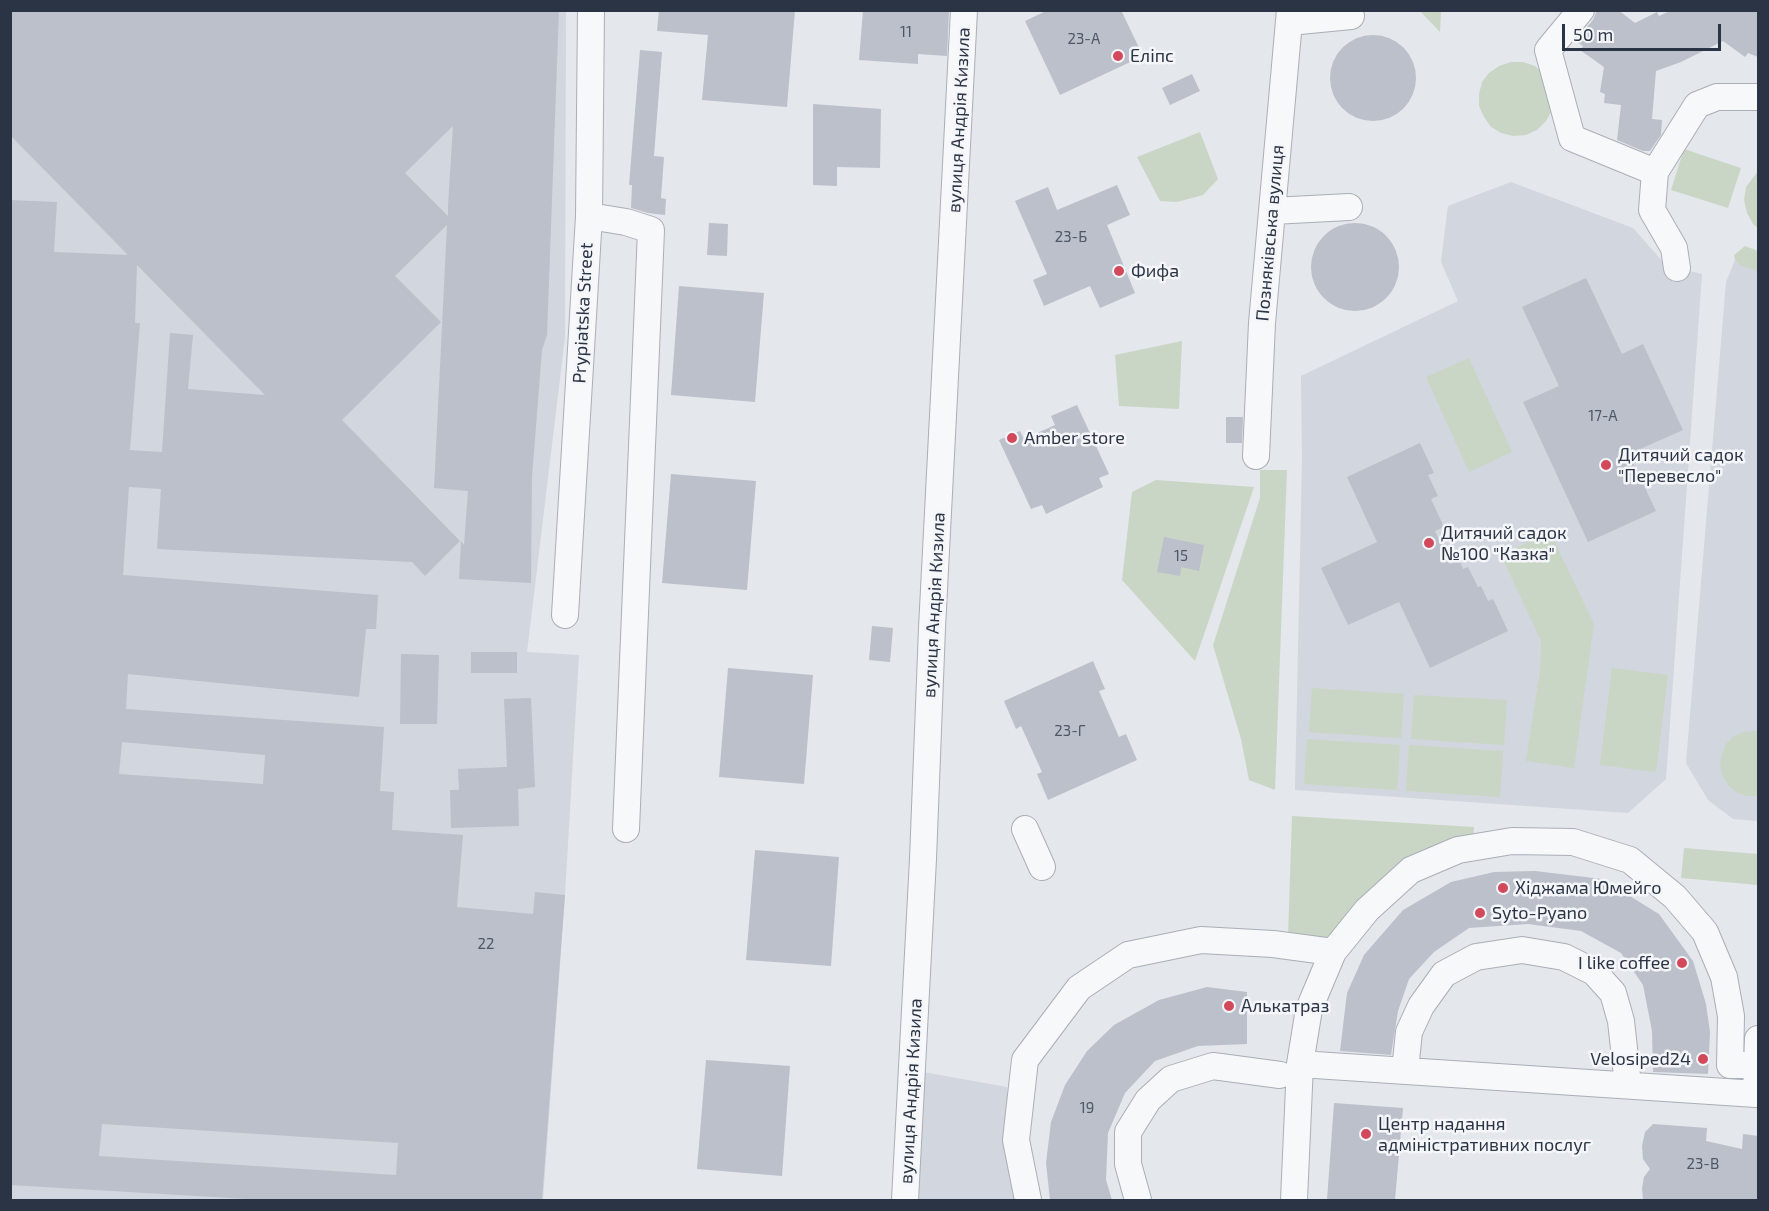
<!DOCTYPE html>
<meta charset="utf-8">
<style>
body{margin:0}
#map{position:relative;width:1769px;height:1211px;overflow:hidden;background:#e4e7ec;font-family:"Exo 2",sans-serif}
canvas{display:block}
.frame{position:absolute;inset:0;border:12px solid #2b3445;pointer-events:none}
.scale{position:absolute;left:1562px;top:24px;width:159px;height:27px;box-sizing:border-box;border:3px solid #2b3445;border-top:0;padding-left:8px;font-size:18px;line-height:21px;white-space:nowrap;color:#2b3445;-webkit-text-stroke:4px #f4f6f9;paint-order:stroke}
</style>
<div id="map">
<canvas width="1769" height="1211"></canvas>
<div class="frame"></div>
<div class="scale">50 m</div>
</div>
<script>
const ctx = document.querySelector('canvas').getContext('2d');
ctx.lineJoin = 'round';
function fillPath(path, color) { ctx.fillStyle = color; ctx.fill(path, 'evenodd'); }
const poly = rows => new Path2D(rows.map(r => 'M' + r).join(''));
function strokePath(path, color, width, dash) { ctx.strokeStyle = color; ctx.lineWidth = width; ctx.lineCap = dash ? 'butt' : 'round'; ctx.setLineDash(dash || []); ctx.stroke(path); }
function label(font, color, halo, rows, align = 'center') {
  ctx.font = font + ' "Exo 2",sans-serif'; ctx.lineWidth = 5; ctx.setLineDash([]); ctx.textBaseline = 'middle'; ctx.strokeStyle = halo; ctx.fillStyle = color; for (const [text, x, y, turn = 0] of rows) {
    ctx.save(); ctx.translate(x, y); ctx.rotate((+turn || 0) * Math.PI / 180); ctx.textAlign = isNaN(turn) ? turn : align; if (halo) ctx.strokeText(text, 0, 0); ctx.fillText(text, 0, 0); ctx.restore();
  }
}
const built = poly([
 [10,11,566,11,565,337,527,652,579,655,565,895,543,1200,11,1200],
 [1511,182,1633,228,1663,262,1677,268,1702,274,1666,779,1628,813,1295,790,1302,459,1301,376,1458,301,1441,262,1448,206],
 [1735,260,1758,268,1758,821,1733,819,1708,800,1686,763,1726,282],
 [906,1069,1007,1087,1009,1151,1020,1200,894,1200]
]);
const green = poly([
 [1420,11,1441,11,1440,32],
 [1511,62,1523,62,1535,66,1544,74,1552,110,1546,121,1537,130,1526,135,1513,136,1501,133,1491,127,1484,117,1479,106,1479,94,1482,82,1489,73,1499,66],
 [1200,132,1218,179,1203,195,1177,202,1160,201,1137,157],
 [1684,149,1741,168,1728,208,1671,190],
 [1758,171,1758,228,1753,224,1747,213,1744,200,1746,187],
 [1745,246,1758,251,1758,271,1740,265,1735,260,1734,255],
 [1182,341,1179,409,1119,406,1115,355],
 [1469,358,1512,452,1469,472,1426,377],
 [1260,470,1287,470,1275,790,1249,780,1241,739,1213,645,1260,498],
 [1156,480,1254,487,1195,661,1122,580,1132,492],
 [1550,532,1594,624,1574,768,1526,761,1540,670,1541,641,1501,555],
 [1612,668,1668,675,1656,772,1600,765],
 [1312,688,1404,694,1401,738,1309,732],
 [1414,695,1507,700,1504,745,1411,739],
 [1755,731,1758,731,1758,796,1746,796,1736,792,1728,785,1722,775,1720,765,1722,754,1726,744,1734,736,1744,732],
 [1307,739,1400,745,1397,790,1304,784],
 [1409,745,1503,751,1500,797,1406,791],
 [1292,816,1474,827,1473,841,1330,943,1288,937],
 [1684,848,1758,854,1758,885,1681,878]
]);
const building = poly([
 [10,10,559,10,547,335,542,350,532,477,531,583,459,579,461,541,464,545,468,491,434,488,447,225,395,276,441,322,342,420,460,541,425,576,412,562,157,549,161,489,129,487,123,575,378,595,376,629,366,629,359,697,128,674,126,709,384,727,380,791,394,792,392,830,463,835,457,907,533,914,535,892,565,895,542,1200,264,1200,10,1185,10,200,57,202,54,252,128,255,10,135],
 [453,126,448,205,448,216,405,173],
 [137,265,265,395,188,389,193,335,170,333,162,452,130,450,140,323,135,323],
 [122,742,265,755,263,784,119,774],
 [102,1124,398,1143,396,1175,99,1156],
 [659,10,795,10,787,107,702,100,708,35,657,31],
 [863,10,949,10,947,56,918,54,918,64,859,60],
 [1048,10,1121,10,1143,56,1060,95,1025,21],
 [1597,10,1618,10,1635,23,1657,12,1659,16,1672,10,1758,10,1758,57,1748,53,1745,57,1723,41,1681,62,1656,71,1652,119,1662,120,1661,135,1650,151,1643,151,1617,140,1621,105,1604,103,1605,94,1600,92,1604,67,1580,50,1583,46,1575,41,1593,20],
 '1330 78a43 43 0 1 1 86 0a43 43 0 1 1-86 0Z',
 [640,50,662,52,654,156,664,157,661,198,666,199,665,215,648,213,631,208,632,185,629,185],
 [1192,74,1200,91,1170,105,1162,88],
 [813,104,881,109,880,168,837,167,837,186,813,185],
 [1117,185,1130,215,1107,225,1135,293,1100,308,1090,286,1044,306,1033,280,1047,274,1015,201,1048,187,1057,210],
 [709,223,728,224,727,256,707,255],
 '1311 267a44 44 0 1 1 88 0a44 44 0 1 1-88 0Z',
 [1586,278,1622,354,1643,344,1683,430,1629,454,1656,511,1588,542,1523,402,1559,386,1522,307],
 [679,286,764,293,755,402,671,395],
 [1077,405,1109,474,1099,478,1103,487,1046,514,1042,505,1031,509,999,440,1020,431,1024,439,1055,425,1051,416],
 [1226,417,1243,417,1242,443,1226,443],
 [1420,443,1434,473,1428,475,1438,496,1431,499,1444,527,1435,531,1450,564,1459,560,1463,569,1468,567,1478,587,1481,586,1488,601,1493,599,1508,631,1430,668,1399,602,1348,625,1321,568,1377,542,1347,477],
 [671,474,756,481,747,590,662,583],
 [1164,537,1204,545,1199,571,1181,567,1180,576,1157,572],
 [872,626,893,628,890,662,869,660],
 [471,652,517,652,517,673,471,673],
 [401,654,439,655,437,724,400,724],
 [1093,661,1105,689,1099,691,1119,737,1126,734,1137,760,1048,800,1037,774,1042,772,1021,726,1016,729,1004,701],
 [728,668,813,675,804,784,719,777],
 [531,698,535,787,518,789,519,826,451,828,450,790,459,790,458,769,507,767,504,699],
 [755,850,839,857,831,966,746,960],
 [1535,871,1602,879,1659,914,1693,961,1706,1004,1710,1032,1708,1074,1653,1072,1652,1031,1643,985,1621,953,1581,931,1528,924,1469,928,1434,952,1409,979,1398,1011,1391,1055,1340,1051,1347,993,1364,955,1403,910,1451,882,1494,872],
 [1207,987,1247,992,1247,1044,1198,1046,1155,1061,1125,1093,1108,1133,1106,1180,1112,1200,1050,1200,1046,1163,1051,1122,1065,1085,1087,1051,1114,1025,1159,1000],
 [706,1060,790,1066,782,1176,697,1169],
 [1334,1103,1403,1108,1395,1200,1327,1200],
 [1653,1124,1707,1128,1706,1141,1742,1149,1743,1134,1758,1136,1758,1200,1643,1200,1642,1188,1644,1177,1650,1169,1643,1159,1642,1146,1645,1132]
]);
const minor = poly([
 [1581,10,1548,50,1572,138,1655,172],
 [1289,22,1351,16],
 [1272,211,1349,207],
 [589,216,626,222,651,230,626,829],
 [1677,268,1674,248,1652,210,1655,172,1697,105,1717,97,1758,97],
 [1256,456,1262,323,1290,10],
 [565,615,589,216,591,10],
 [1025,829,1042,867],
 [1300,1064,1309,1009,1333,952,1367,910,1411,870,1458,850,1512,841,1573,842,1630,860,1675,897,1705,932,1724,977,1731,1016,1730,1065,1756,1065],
 [1405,1070,1409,1032,1421,1006,1444,974,1476,957,1522,950,1564,957,1594,972,1613,993,1621,1021,1628,1085],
 [905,1200,923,859,932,628,964,10],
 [1028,1200,1016,1140,1025,1060,1079,988,1128,955,1201,940,1273,944,1333,952],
 [1138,1200,1128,1164,1128,1132,1148,1100,1171,1079,1213,1066,1280,1075],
 [1294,1200,1300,1064,1756,1094,1758,1039]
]);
const markers = [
 [1118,56,6,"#d1495b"],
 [1119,271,6,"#d1495b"],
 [1012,438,6,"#d1495b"],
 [1606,465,6,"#d1495b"],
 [1429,543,6,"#d1495b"],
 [1503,888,6,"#d1495b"],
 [1480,913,6,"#d1495b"],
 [1682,963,6,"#d1495b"],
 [1229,1006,6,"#d1495b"],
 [1703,1059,6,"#d1495b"],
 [1366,1134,6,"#d1495b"]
];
const numberNames = [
 ["11",906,32],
 ["23-А",1084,39],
 ["23-Б",1071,237],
 ["17-А",1603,416],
 ["15",1181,556],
 ["23-Г",1070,731],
 ["22",486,944],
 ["19",1087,1108],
 ["23-В",1703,1164]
];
const poiNames = [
 ["Еліпс",1130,56],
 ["Фифа",1131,271],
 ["Amber store",1024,438],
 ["Дитячий садок",1618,455],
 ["\"Перевесло\"",1618,476],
 ["Дитячий садок",1441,533],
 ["№100 \"Казка\"",1441,554],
 ["Хіджама Юмейго",1515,888],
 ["Syto-Pyano",1492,913],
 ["I like coffee",1670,963,"right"],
 ["Алькатраз",1241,1006],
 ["Velosiped24",1691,1059,"right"],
 ["Центр надання",1378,1124],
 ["адміністративних послуг",1378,1145]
];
const streetNames = [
 ["вулиця Андрія Кизила",959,120,-87],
 ["Позняківська вулиця",1270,233,-85],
 ["Prypiatska Street",583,313,-87],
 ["вулиця Андрія Кизила",934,605,-87],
 ["вулиця Андрія Кизила",911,1091,-87]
];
fillPath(built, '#d2d6de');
fillPath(green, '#c9d6c5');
fillPath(building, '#bbc0ca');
strokePath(minor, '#a9aeb7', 28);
strokePath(minor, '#f7f8fa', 26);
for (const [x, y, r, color] of markers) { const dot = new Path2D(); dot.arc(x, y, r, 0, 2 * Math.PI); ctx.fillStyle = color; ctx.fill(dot); strokePath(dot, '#f4f6f9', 2); }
label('15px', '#4f5766', null, numberNames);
label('18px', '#2b3445', '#f4f6f9', poiNames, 'left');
label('18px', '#2b3445', '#f4f6f9', streetNames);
</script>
